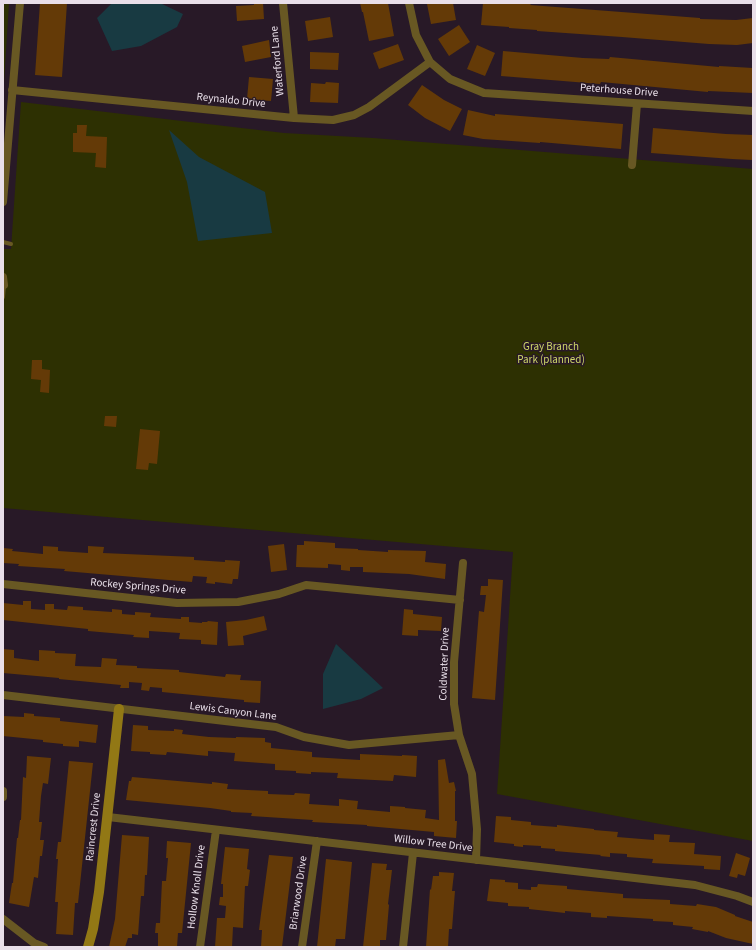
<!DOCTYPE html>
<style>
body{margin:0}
#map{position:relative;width:756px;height:950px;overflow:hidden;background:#281927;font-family:"Source Sans 3",sans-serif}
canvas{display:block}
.frame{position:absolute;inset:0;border:4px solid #e9dfe9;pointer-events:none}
</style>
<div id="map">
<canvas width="756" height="950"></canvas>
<div class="frame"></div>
</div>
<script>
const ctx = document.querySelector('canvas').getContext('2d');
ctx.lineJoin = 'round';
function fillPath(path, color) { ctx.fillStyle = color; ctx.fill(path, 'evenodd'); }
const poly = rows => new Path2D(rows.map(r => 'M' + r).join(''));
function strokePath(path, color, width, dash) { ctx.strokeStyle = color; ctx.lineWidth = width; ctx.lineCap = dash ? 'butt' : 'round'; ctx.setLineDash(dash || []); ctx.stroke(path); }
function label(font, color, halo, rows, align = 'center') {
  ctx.font = font + ' "Source Sans 3",sans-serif'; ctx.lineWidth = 3; ctx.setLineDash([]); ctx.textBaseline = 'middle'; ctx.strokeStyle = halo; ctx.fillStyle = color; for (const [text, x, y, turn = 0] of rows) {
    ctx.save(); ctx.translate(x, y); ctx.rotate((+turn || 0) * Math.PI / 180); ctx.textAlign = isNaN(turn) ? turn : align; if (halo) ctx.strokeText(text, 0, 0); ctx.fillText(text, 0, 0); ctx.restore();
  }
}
const green = poly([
 [3,3,9,3,3,99],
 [21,102,284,133,373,138,753,169,753,841,497,794,513,552,3,508,3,249,11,249]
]);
const water = poly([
 [112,3,160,3,183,14,177,27,141,46,112,51,97,18],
 [169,130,199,157,265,192,272,233,198,241,187,182],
 [336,644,383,688,361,699,323,709,323,674]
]);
const building = poly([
 [40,3,67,3,62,77,35,75],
 [254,3,263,3,264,19,237,21,236,6,254,5],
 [360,3,388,3,394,36,369,41,363,12,362,12],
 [432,3,453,3,456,20,431,24,427,4],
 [483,3,531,4,530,5,700,18,700,19,736,20,753,18,753,43,737,45,709,44,622,37,537,31,537,30,509,28,509,27,481,25],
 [330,17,333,37,308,41,305,21],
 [459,25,470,42,449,56,438,39],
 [269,40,271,57,245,62,242,46],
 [398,44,404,60,379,69,373,53],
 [477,45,495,53,485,76,467,69],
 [503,51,583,58,609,59,610,57,719,67,719,66,753,68,753,93,708,91,708,92,601,82,600,84,501,76],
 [310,52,339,53,338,70,310,69],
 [249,77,273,79,271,101,247,99],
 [326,82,339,83,338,103,310,102,311,83,325,84],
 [422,85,444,100,462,109,450,131,425,118,408,105],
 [468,110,495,116,495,114,623,124,621,149,540,142,540,143,483,139,463,135],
 [77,125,87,125,86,136,107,137,106,168,95,167,96,153,73,152,73,133,77,133],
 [653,128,726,134,753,135,752,160,732,159,651,153],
 [32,360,42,360,42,369,50,370,49,393,40,392,41,380,31,379],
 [105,416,117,416,116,427,104,426],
 [140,429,160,431,157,464,149,463,148,470,136,469],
 [304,541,335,543,335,548,358,549,358,550,388,552,388,550,426,551,425,562,446,564,445,579,409,574,363,572,363,567,350,567,350,571,341,570,341,565,328,564,328,568,296,567,297,545,304,545],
 [284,544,287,570,271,572,268,546],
 [43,546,58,547,58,551,88,553,88,546,104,547,103,553,194,557,194,560,225,562,225,560,240,561,238,579,233,579,232,584,215,582,215,584,206,583,207,577,193,576,192,582,64,571,65,569,18,566,19,564,3,563,3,548,13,549,12,551,43,554],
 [488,579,503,580,495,700,472,698,479,611,484,612,486,595,480,595,481,586,488,586],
 [23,601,31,601,31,609,45,610,45,604,54,604,54,609,67,610,68,606,83,607,83,610,112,612,112,609,122,610,122,614,135,615,135,612,151,613,150,617,181,619,181,617,189,617,189,622,202,623,202,622,207,622,208,621,218,622,217,645,201,644,201,640,179,639,180,633,149,631,149,638,133,637,134,635,88,631,88,629,3,620,3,603,23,605],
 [404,609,413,610,413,614,442,617,441,631,418,630,418,636,402,635],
 [264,616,267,630,243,636,244,645,228,646,226,622,246,620],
 [3,649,14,650,14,658,39,661,39,650,55,651,55,653,76,654,75,666,101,667,102,658,117,659,116,665,137,666,137,668,179,670,179,672,225,677,226,674,241,675,240,680,261,681,260,703,244,702,244,700,162,692,162,688,150,687,149,691,141,690,142,683,129,682,129,688,120,688,121,685,59,679,59,678,3,673],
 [24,713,34,714,34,716,60,718,60,721,98,725,96,743,79,741,79,747,63,746,63,744,43,742,43,740,3,736,3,716,24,717],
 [133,725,148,726,148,730,174,731,174,729,183,730,182,734,209,737,236,738,236,737,265,738,265,742,271,743,271,748,312,752,312,757,360,760,360,754,402,756,402,755,417,756,416,777,394,775,393,781,337,778,338,773,311,772,311,774,296,773,296,771,275,770,275,764,234,761,235,753,208,751,208,756,167,752,166,755,150,754,150,752,131,751],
 [27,756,51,758,48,784,43,783,41,796,39,822,42,822,40,840,44,840,42,856,40,856,38,878,34,877,29,907,9,903,12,883,13,883,17,838,18,838,20,820,21,820,23,777,26,778],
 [445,759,449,783,454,782,456,791,455,791,455,821,457,821,456,838,434,836,434,832,367,826,367,825,312,822,313,820,251,816,252,813,231,812,231,811,210,808,126,800,129,781,131,781,132,777,212,784,212,782,228,784,227,789,268,791,268,794,294,795,295,793,310,794,309,804,339,806,339,799,348,800,358,801,357,809,390,812,390,806,405,807,405,808,426,810,425,818,439,820,438,760],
 [69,761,93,763,78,903,75,903,73,935,56,934,58,902,55,902,58,859,56,859,58,842,61,842],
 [496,816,511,817,511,820,531,822,531,825,557,827,557,825,594,829,594,830,618,832,617,837,654,840,654,834,670,835,669,842,695,843,694,854,721,856,720,870,704,869,704,866,652,863,653,859,627,857,627,854,610,853,610,857,600,856,601,855,555,851,555,849,541,848,541,846,523,845,523,847,514,846,514,844,494,842],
 [122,835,149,837,147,875,145,875,144,896,141,896,138,935,132,934,132,938,128,938,125,947,109,947,115,919],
 [167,841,191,843,182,933,178,933,177,947,158,947,158,933,155,933,156,923,160,923,162,881,166,881,168,858,166,858],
 [225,847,249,849,247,869,250,870,248,886,245,886,243,928,233,927,232,947,215,947,217,918,225,918,226,906,219,905,220,897,223,897,223,884,221,884],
 [736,853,750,858,745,876,738,874,737,878,729,876],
 [269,855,293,857,282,947,261,947,262,930,259,930,261,914],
 [326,859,352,862,345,939,336,939,335,947,317,947],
 [372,863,387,864,386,870,392,870,388,904,389,905,386,940,380,940,380,947,363,947],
 [439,872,454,873,452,891,455,891,452,929,449,929,448,947,426,947,430,889,431,890,433,876,439,876],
 [490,879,505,880,505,882,518,883,518,889,531,890,531,887,537,887,538,884,567,886,567,889,623,894,623,898,670,900,670,904,696,906,697,904,716,907,735,915,735,916,753,922,753,944,726,938,708,931,708,932,692,929,693,927,673,925,673,922,653,921,653,919,607,916,607,918,591,917,591,913,565,911,565,913,529,909,529,907,508,906,508,903,487,901]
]);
const lane = poly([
 [3,242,11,244],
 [3,297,4,285]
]);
const street = poly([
 [283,3,294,118],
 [409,3,416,35,430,62,450,79,484,93,753,111],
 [12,90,294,118,333,120,354,115,369,107,430,62],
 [632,165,637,104],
 [3,202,20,3],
 [3,277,4,285],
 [463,563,454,662,454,704,459,735,472,774,477,829,476,860],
 [3,584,177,603,238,602,279,594,306,585,460,600],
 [3,695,276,727,304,737,349,745,459,735],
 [3,791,3,797],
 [108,817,695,885,737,896,753,902],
 [3,919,34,943,44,947],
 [200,947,216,830],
 [302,947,317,841],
 [403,947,413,853]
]);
const secondary = poly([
 [88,947,93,929,99,892,119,709]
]);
const streetNames = [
 ["Waterford Lane",278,61,-95],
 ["Peterhouse Drive",619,91,4],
 ["Reynaldo Drive",231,101,6],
 ["Rockey Springs Drive",138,587,5],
 ["Coldwater Drive",445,664,-88],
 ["Lewis Canyon Lane",233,712,7],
 ["Raincrest Drive",94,827,-84],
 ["Willow Tree Drive",433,844,7],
 ["Hollow Knoll Drive",197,887,-83],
 ["Briarwood Drive",299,893,-82]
];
const parkNames = [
 ["Gray Branch",551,348],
 ["Park (planned)",551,361]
];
fillPath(green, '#2d3002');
fillPath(water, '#183a42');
fillPath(building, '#643a07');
strokePath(lane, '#685823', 4);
strokePath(street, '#685823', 8);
strokePath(secondary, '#927815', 10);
label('11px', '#e9dfe9', '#281927', streetNames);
label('11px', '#cfd869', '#281927', parkNames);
</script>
